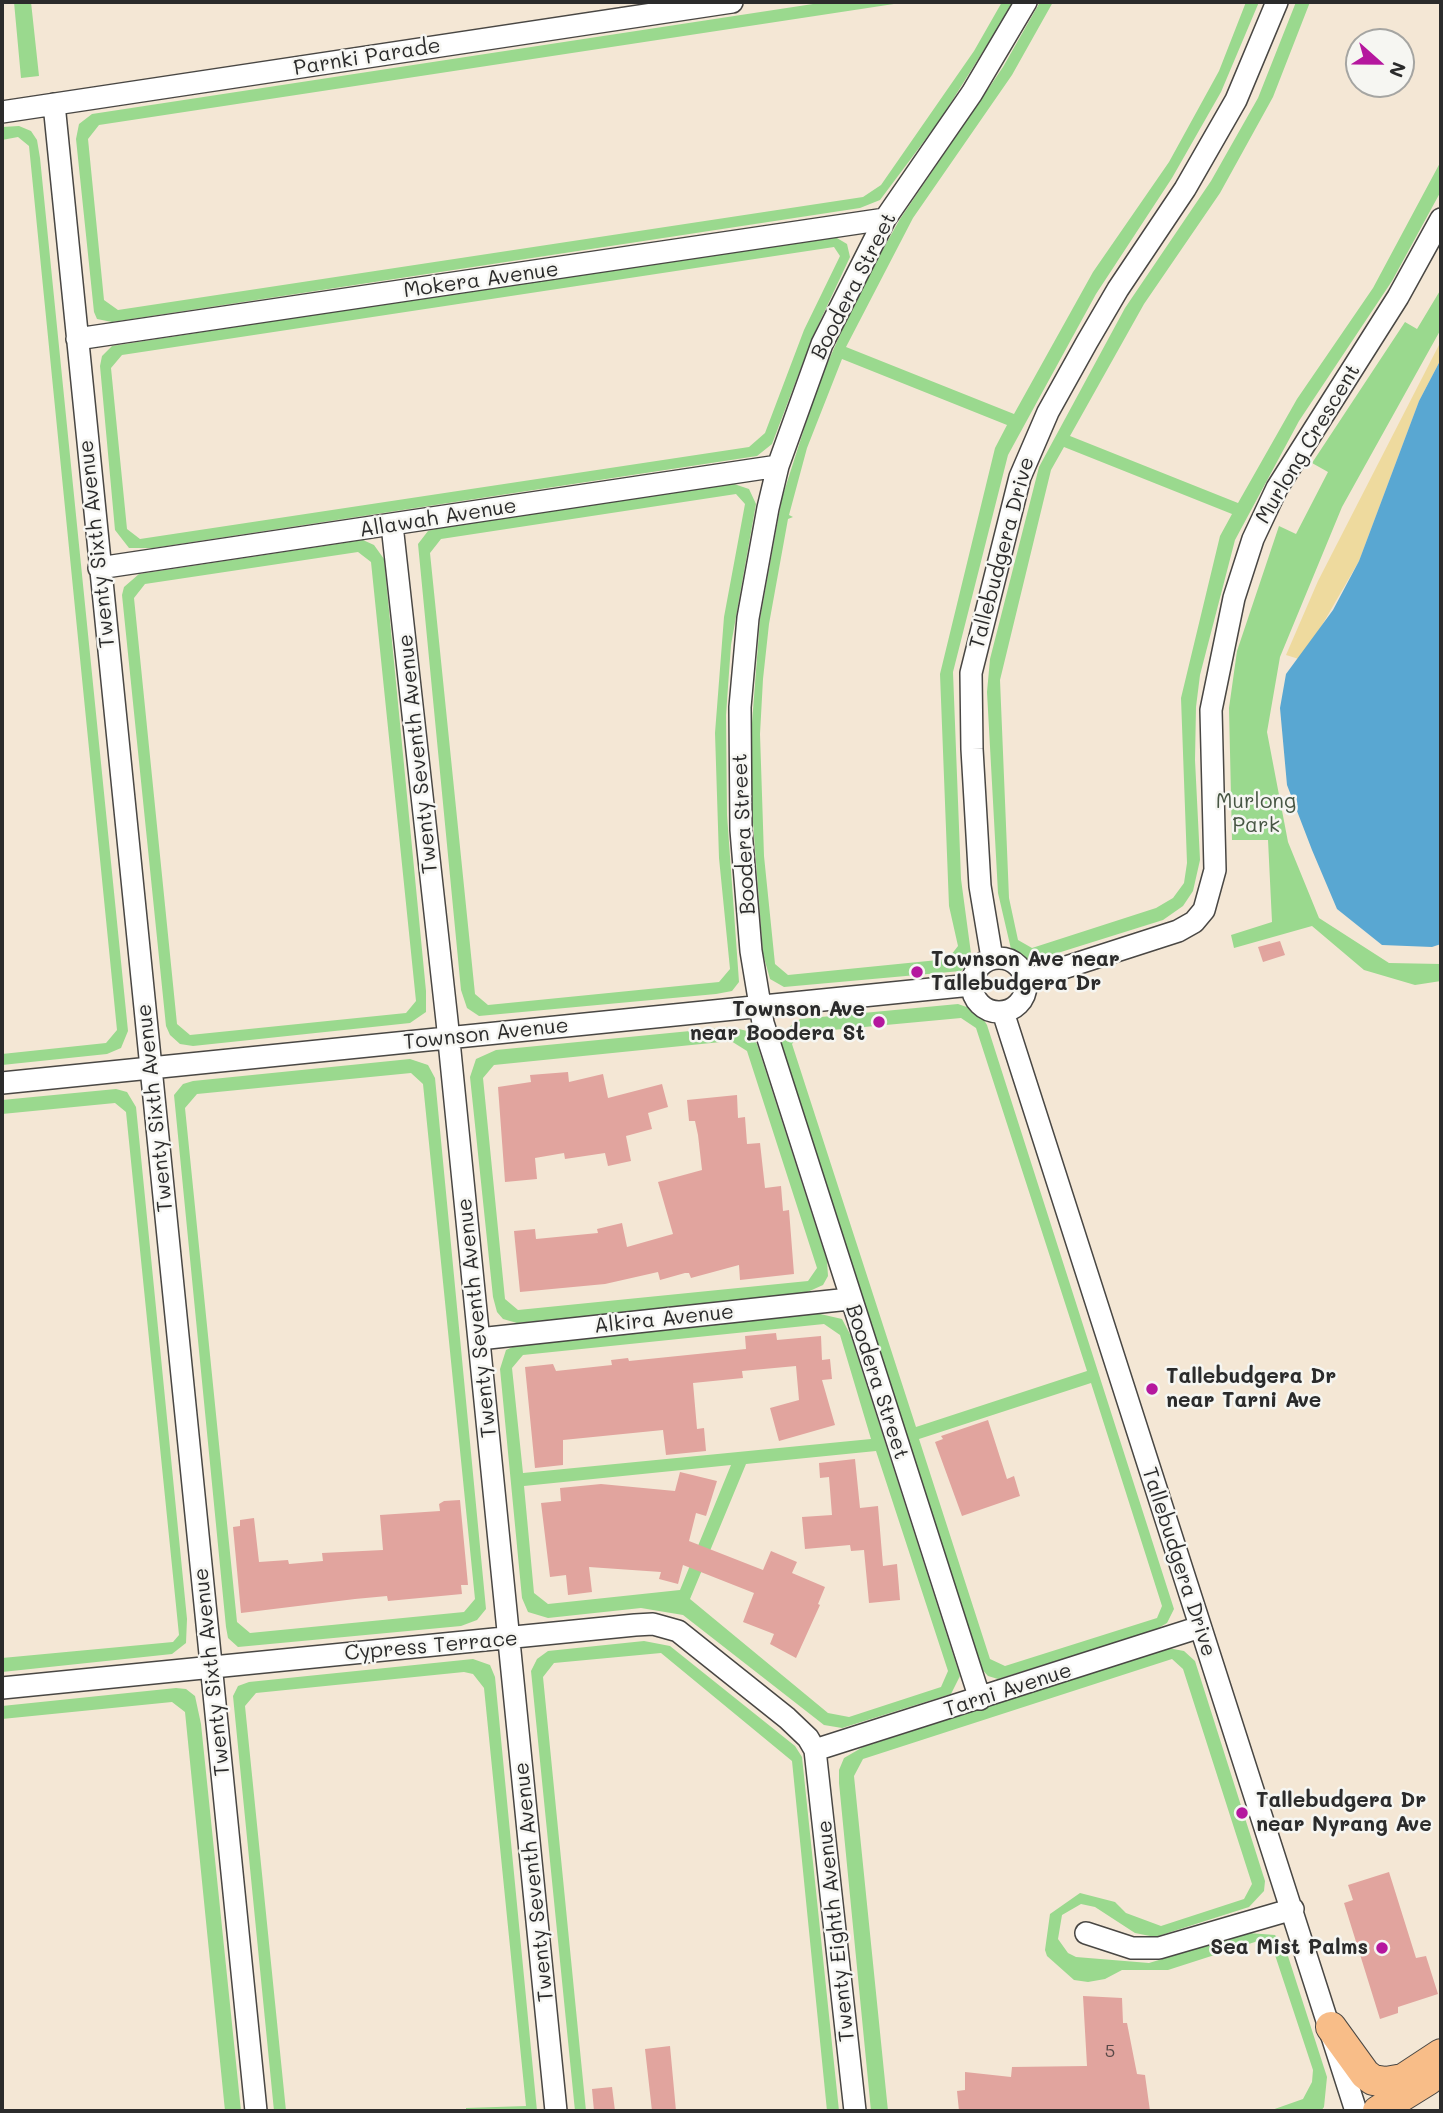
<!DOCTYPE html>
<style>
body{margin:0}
#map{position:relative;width:1443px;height:2113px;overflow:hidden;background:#f4e7d5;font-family:Mali,sans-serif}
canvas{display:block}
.frame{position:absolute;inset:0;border:4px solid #2b2b2b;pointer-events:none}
.north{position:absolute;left:1345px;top:28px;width:70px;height:70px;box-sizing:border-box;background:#f6f6f2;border:2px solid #a5a5a2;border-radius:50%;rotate:111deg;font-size:19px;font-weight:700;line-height:28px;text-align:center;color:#2b2b2b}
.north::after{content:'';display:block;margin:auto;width:24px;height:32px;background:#b5179e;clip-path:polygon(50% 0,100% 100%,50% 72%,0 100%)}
</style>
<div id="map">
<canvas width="1443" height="2113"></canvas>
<div class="frame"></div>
<div class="north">N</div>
</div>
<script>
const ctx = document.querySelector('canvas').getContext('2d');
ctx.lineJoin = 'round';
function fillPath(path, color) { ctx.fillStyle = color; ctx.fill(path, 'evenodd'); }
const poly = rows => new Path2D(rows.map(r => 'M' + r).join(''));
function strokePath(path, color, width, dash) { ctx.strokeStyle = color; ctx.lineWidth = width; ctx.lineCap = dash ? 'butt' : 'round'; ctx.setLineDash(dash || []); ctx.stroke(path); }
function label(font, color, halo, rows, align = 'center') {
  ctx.font = font + ' Mali,sans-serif'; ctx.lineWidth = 5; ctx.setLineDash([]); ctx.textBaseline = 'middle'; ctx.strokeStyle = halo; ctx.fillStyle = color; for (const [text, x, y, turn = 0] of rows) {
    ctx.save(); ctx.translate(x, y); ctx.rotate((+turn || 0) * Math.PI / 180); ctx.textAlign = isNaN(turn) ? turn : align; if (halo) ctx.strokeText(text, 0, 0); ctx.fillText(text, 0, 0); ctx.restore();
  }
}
const green = poly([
 [14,2,31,2,39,76,21,78],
 [826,2,907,2,99,125,88,139,104,300,118,310,863,197,881,185,974,51,1002,2,1014,2,940,120,880,200,860,208,112,322,97,319,94,312,76,139,79,124,92,114],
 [1040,2,1053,2,1012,75,913,218,846,347,1014,414,1093,272,1169,162,1219,71,1246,2,1259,2,1221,92,1172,178,1096,294,1008,455,953,672,961,879,972,961,961,971,784,987,770,979,763,954,752,809,751,736,760,619,782,498,819,382,860,290,900,219,1003,67],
 [842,359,1007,425,995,448,940,674,949,906,958,946,948,959,788,975,775,964,764,856,760,734,763,679,769,624,788,519,793,517,789,515,807,448],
 [1296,2,1310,2,1273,97,1220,193,1144,304,1070,436,1238,503,1297,399,1373,288,1441,161,1441,191,1392,281,1299,421,1235,540,1200,675,1196,707,1195,760,1200,860,1193,891,1183,906,1163,920,1029,962,1011,949,998,893,987,692,990,659,1039,467,1125,308,1211,181,1258,98],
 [1064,447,1232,514,1220,536,1181,698,1187,863,1184,883,1173,898,1156,908,1032,948,1018,940,1009,898,1000,680,1051,470],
 [19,126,31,131,37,140,40,158,128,1031,121,1048,107,1054,2,1065,2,1054,106,1043,117,1030,29,146,18,137,2,140,2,127],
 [832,235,847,244,850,257,813,336,772,444,757,456,153,548,129,548,115,530,100,366,102,356,112,346],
 [834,247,840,256,804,330,765,433,749,447,140,539,127,529,111,368,122,355],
 [1441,289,1441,329,1342,507,1280,657,1267,732,1288,842,1319,918,1389,963,1441,964,1441,981,1415,985,1364,970,1312,926,1234,948,1231,935,1272,922,1268,840,1232,840,1229,708,1237,651,1279,526,1296,534,1328,472,1312,463,1405,322,1417,329],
 [731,483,749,489,756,504,731,645,726,715,727,815,739,982,732,991,716,994,479,1016,467,1008,461,990,418,544,428,531,447,526],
 [736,494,745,504,724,617,715,733,719,858,730,969,719,982,488,1005,475,994,430,553,441,539],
 [363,540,374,545,384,559,426,991,426,1012,410,1023,193,1046,180,1044,170,1035,166,1026,122,595,124,587,139,574],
 [358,552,371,562,416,1001,406,1013,190,1035,177,1024,134,598,145,584],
 [958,1004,978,1011,987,1025,1174,1609,1167,1623,1155,1630,998,1679,988,1676,979,1666,781,1048,784,1031,800,1019],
 [961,1018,976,1028,1087,1371,916,1427,792,1044,800,1033],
 [1091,1383,1162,1606,1157,1618,1005,1666,990,1659,919,1439],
 [731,1027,747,1031,757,1044,827,1261,828,1276,823,1285,803,1294,517,1323,503,1319,497,1312,493,1297,470,1077,476,1059,496,1050],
 [731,1041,747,1051,817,1268,808,1281,518,1310,505,1299,483,1078,494,1065],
 [410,1059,428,1065,435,1078,486,1609,477,1620,461,1626,238,1647,228,1638,226,1627,174,1095,183,1084,193,1081],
 [411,1073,423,1084,475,1599,464,1612,250,1633,237,1622,185,1108,197,1094],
 [116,1089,127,1092,136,1107,187,1619,186,1643,172,1654,2,1672,2,1658,173,1642,179,1635,126,1112,115,1103,2,1114,2,1100],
 [816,1313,842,1319,851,1336,960,1676,951,1694,842,1728,824,1725,683,1615,641,1608,548,1618,528,1612,522,1598,500,1369,506,1350,519,1344],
 [824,1324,840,1335,871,1439,523,1473,512,1368,523,1355],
 [876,1451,948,1671,941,1687,849,1717,828,1713,690,1599,746,1464],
 [731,1465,680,1590,548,1604,534,1593,524,1486],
 [644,1641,670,1646,795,1746,802,1757,839,2111,827,2111,792,1761,661,1653,554,1663,543,1677,586,2111,575,2111,531,1671,537,1659,548,1651],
 [1168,1648,1184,1651,1195,1661,1265,1881,1264,1891,1249,1907,1155,1937,1135,1933,1095,1907,1081,1904,1062,1915,1058,1939,1068,1953,1076,1957,1149,1963,1249,1933,1275,1935,1287,1953,1327,2077,1324,2107,1321,2111,1269,2111,1303,2099,1312,2082,1313,2070,1273,1949,1258,1941,1168,1970,1122,1970,1105,1979,1088,1982,1074,1980,1047,1956,1045,1950,1050,1914,1080,1893,1115,1902,1126,1913,1161,1926,1244,1899,1252,1884,1183,1669,1172,1659,863,1759,854,1776,888,2111,871,2111,839,1783,839,1770,844,1758,863,1747],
 [473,1659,490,1665,495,1677,537,2111,466,2111,466,2108,526,2106,484,1688,473,1674,464,1672,256,1693,245,1706,286,2111,274,2111,233,1696,238,1686,249,1682],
 [176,1688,186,1689,195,1696,201,1724,241,2111,225,2111,185,1712,172,1702,2,1719,2,1706]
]);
const sand = poly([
 [1441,341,1441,359,1419,401,1359,561,1302,660,1286,655,1318,581]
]);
const water = poly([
 [1441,359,1441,944,1432,947,1382,945,1337,909,1312,850,1287,785,1280,708,1286,674,1333,610,1359,561,1419,401]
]);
const building = poly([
 [1280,941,1285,955,1263,962,1258,947],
 [568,1072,569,1082,603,1074,608,1098,662,1084,668,1107,648,1113,652,1129,626,1136,631,1161,608,1166,605,1153,565,1159,564,1153,535,1158,537,1179,505,1182,498,1087,531,1082,530,1075],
 [737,1095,738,1118,745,1117,747,1144,760,1143,765,1188,781,1186,783,1211,789,1210,794,1274,740,1280,739,1265,691,1278,689,1273,685,1273,660,1280,658,1272,605,1284,520,1292,514,1231,535,1229,536,1239,598,1233,597,1229,622,1223,627,1247,673,1234,658,1182,702,1170,698,1135,695,1121,689,1121,687,1100],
 [776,1333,777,1340,821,1336,822,1360,830,1359,832,1379,822,1380,835,1425,779,1441,770,1408,799,1400,796,1366,742,1371,743,1378,693,1383,697,1429,704,1428,706,1451,666,1455,663,1430,563,1440,563,1465,535,1468,525,1367,553,1364,556,1371,612,1365,611,1360,628,1358,629,1361,746,1349,745,1336],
 [988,1420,1007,1479,1014,1476,1020,1496,962,1516,935,1442,943,1439,941,1436],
 [855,1459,860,1508,878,1506,883,1566,897,1564,900,1600,869,1603,864,1550,851,1551,850,1545,805,1549,802,1517,832,1515,829,1477,820,1478,819,1463],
 [680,1472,717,1481,706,1516,696,1513,689,1541,763,1570,771,1551,797,1562,792,1573,825,1587,818,1604,820,1605,796,1658,770,1644,774,1634,743,1622,754,1593,683,1565,678,1584,659,1579,661,1572,589,1567,592,1592,568,1595,566,1575,550,1577,541,1503,561,1501,560,1488,601,1484,675,1491],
 [460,1500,468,1585,461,1585,462,1594,388,1601,387,1596,355,1599,241,1613,233,1527,240,1526,240,1520,254,1518,259,1562,288,1560,289,1564,323,1561,322,1553,383,1550,380,1515,440,1511,439,1504,444,1501],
 [1389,1872,1416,1958,1426,1956,1438,1994,1398,2007,1398,2013,1380,2019,1344,1903,1353,1900,1348,1885],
 [1083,1996,1122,1998,1123,2023,1127,2023,1137,2074,1145,2075,1150,2111,959,2111,957,2091,965,2090,965,2072,1011,2077,1012,2067,1087,2066],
 [670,2046,676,2111,652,2111,645,2049],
 [612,2087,615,2111,594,2111,592,2089]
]);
const minor = poly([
 [54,104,256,2111],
 [2,112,732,2],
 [77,339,885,219],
 [392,525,447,1021,556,2111],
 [99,568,778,466],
 '972 985a27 27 0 1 1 54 0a27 27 0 1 1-54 0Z',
 [992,958,980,886,972,749,971,673,1020,477,1048,412,1087,342,1118,289,1185,189,1236,100,1277,2],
 [1026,980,1178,931,1194,922,1204,910,1215,870,1211,710,1234,598,1253,539,1277,488,1398,297,1441,219],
 [1003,1012,1356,2111],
 [2,1083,971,985],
 [479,1339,849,1299],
 [2,1688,635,1625,653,1624,678,1631,787,1718,808,1738,815,1750,855,2111],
 [980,1699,763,1023,751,951,741,830,740,707,748,618,768,508,778,466,822,344,885,219,972,93,1026,2],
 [815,1750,1200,1627],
 [1086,1933,1132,1948,1159,1948,1293,1909]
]);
const highway = poly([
 [1331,2027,1365,2074,1373,2080,1386,2082,1403,2079,1441,2054],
 [1378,2111,1428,2080]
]);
const markers = [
 [917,972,7,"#b5179e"],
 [879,1022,7,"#b5179e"],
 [1152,1389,7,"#b5179e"],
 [1242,1813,7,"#b5179e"],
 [1382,1948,7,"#b5179e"]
];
const numberNames = [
 ["5",1110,2051]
];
const streetNames = [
 ["Parnki Parade",367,57,-9],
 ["Mokera Avenue",481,280,-8],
 ["Boodera Street",854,286,-63],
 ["Murlong Crescent",1308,444,-59],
 ["Allawah Avenue",438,518,-9],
 ["Twenty Sixth Avenue",97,544,-96],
 ["Tallebudgera Drive",1002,553,-75],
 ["Twenty Seventh Avenue",418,754,-96],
 ["Boodera Street",744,834,-93],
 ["Townson Avenue",486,1034,-6],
 ["Twenty Sixth Avenue",155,1108,-96],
 ["Twenty Seventh Avenue",477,1318,-96],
 ["Alkira Avenue",664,1319,-6],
 ["Boodera Street",877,1382,72],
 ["Tallebudgera Drive",1179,1562,72],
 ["Cypress Terrace",431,1646,-5],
 ["Twenty Sixth Avenue",212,1672,-96],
 ["Tarni Avenue",1008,1690,-18],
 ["Twenty Seventh Avenue",534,1882,-96],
 ["Twenty Eighth Avenue",836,1931,-96]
];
const parkNames = [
 ["Murlong",1256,802],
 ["Park",1256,826]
];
const poiNames = [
 ["Townson Ave near",931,960],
 ["Tallebudgera Dr",931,984],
 ["Townson Ave",865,1010,"right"],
 ["near Boodera St",865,1034,"right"],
 ["Tallebudgera Dr",1166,1377],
 ["near Tarni Ave",1166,1401],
 ["Tallebudgera Dr",1256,1801],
 ["near Nyrang Ave",1256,1825],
 ["Sea Mist Palms",1368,1948,"right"]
];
fillPath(green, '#9ad98e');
fillPath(sand, '#eeda9e');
fillPath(water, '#59a7d2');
fillPath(building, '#e1a49e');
strokePath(minor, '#494744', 24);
strokePath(highway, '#494744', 32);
strokePath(minor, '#fff', 21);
strokePath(highway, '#f8bd88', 30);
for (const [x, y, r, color] of markers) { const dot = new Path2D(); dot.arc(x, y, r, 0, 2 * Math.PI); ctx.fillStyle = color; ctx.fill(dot); strokePath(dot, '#f6f6f2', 2.5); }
label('18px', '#584948', null, numberNames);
label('21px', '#2b2b2b', '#f6f6f2', streetNames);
label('21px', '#475644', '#f6f6f2', parkNames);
label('bold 21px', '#2b2b2b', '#f6f6f2', poiNames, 'left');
</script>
